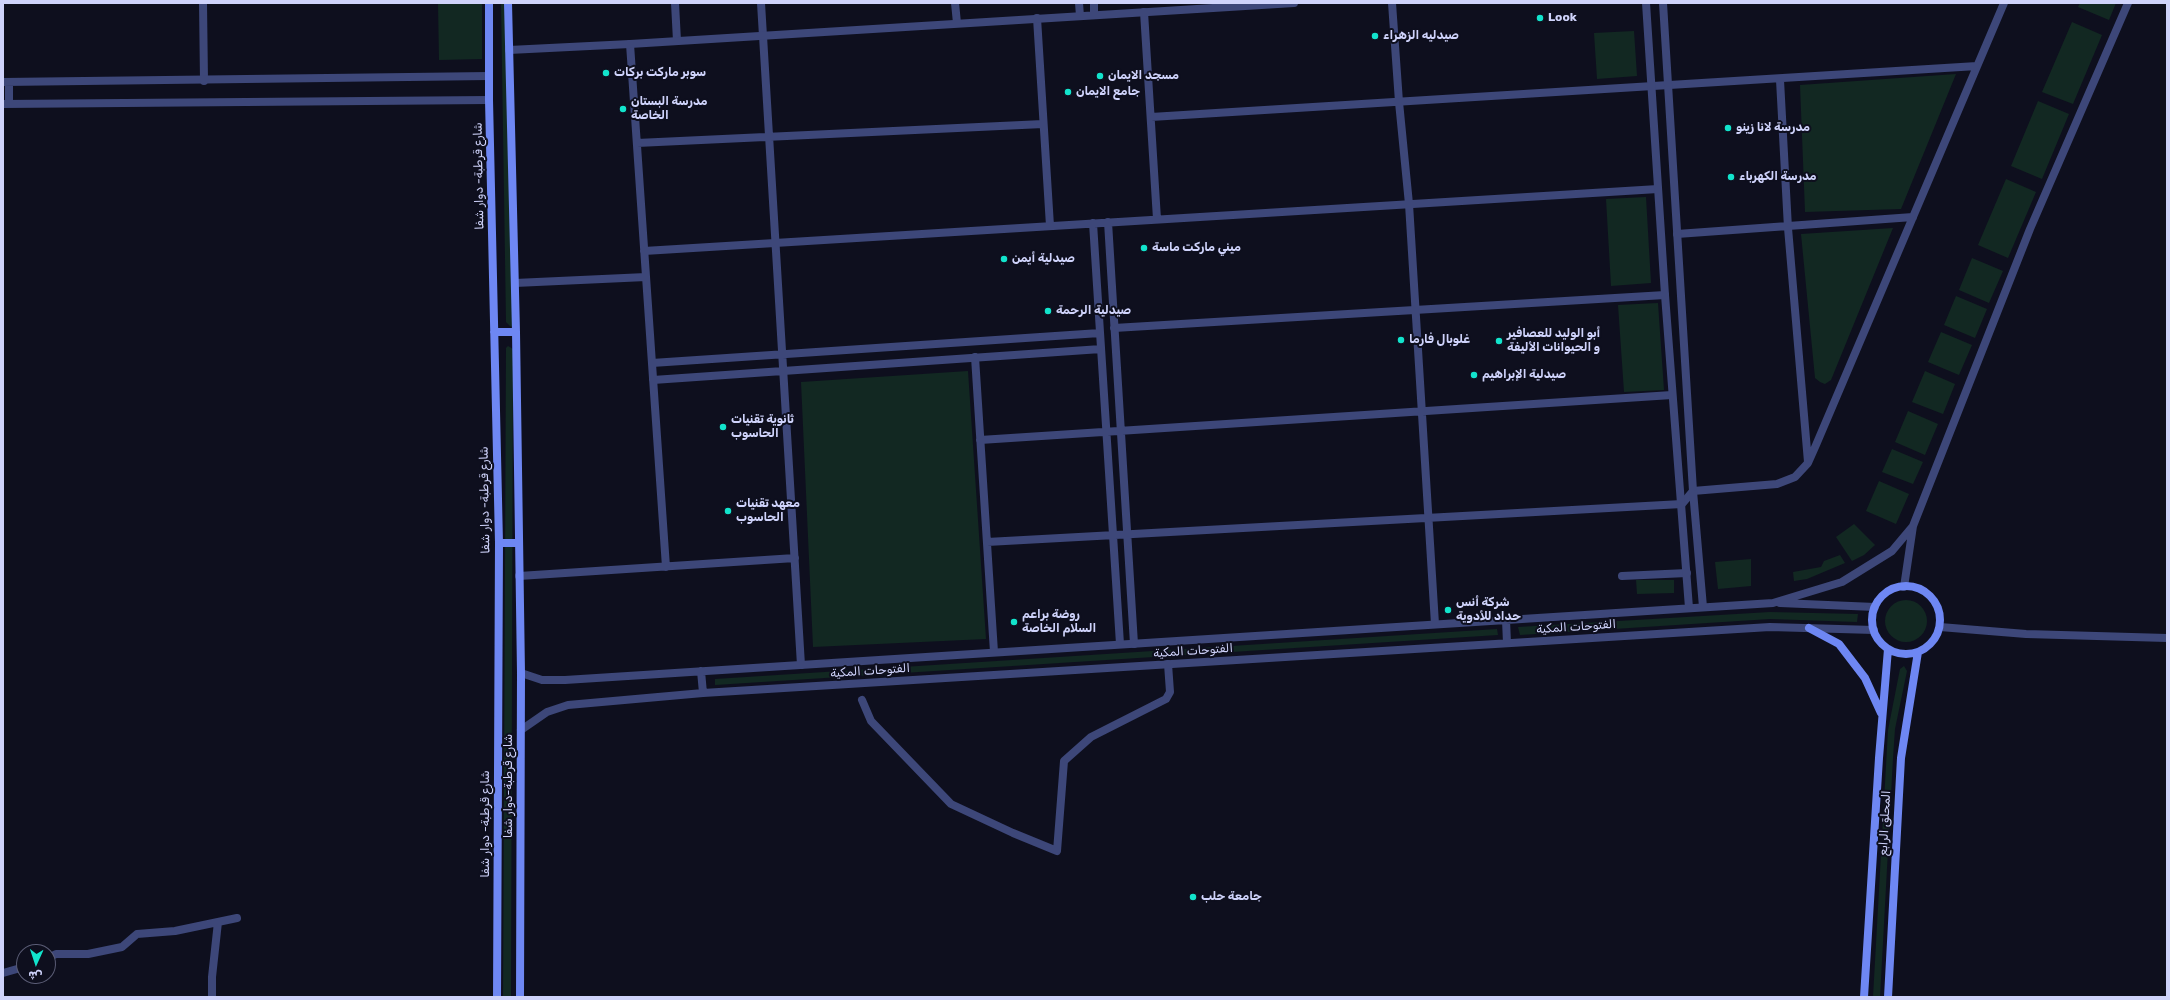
<!DOCTYPE html>
<meta charset="utf-8">
<style>
body{margin:0}
#map{position:relative;width:2170px;height:1000px;overflow:hidden;background:#0e0f1e;font-family:Rubik,Cairo,sans-serif}
canvas{display:block}
.frame{position:absolute;inset:0;border:4px solid #cfd3fb;pointer-events:none}
.north{position:absolute;left:16px;top:944px;width:40px;height:40px;box-sizing:border-box;background:#0e0f1e;border:1px solid #5b5d76;border-radius:50%;rotate:183deg;font-size:11px;font-weight:700;line-height:16px;text-align:center;color:#cfd3fb}
.north::after{content:'';display:block;margin:auto;width:14px;height:18px;background:#12e4cc;clip-path:polygon(50% 0,100% 100%,50% 72%,0 100%)}
</style>
<div id="map">
<canvas width="2170" height="1000"></canvas>
<div class="frame"></div>
<div class="north">ش</div>
</div>
<script>
const ctx = document.querySelector('canvas').getContext('2d');
ctx.lineJoin = 'round';
function fillPath(path, color) { ctx.fillStyle = color; ctx.fill(path, 'evenodd'); }
const poly = rows => new Path2D(rows.map(r => 'M' + r).join(''));
function strokePath(path, color, width, dash) { ctx.strokeStyle = color; ctx.lineWidth = width; ctx.lineCap = dash ? 'butt' : 'round'; ctx.setLineDash(dash || []); ctx.stroke(path); }
function label(font, color, halo, rows, align = 'center') {
  ctx.font = font + ' Rubik,Cairo,sans-serif'; ctx.lineWidth = 4; ctx.setLineDash([]); ctx.textBaseline = 'middle'; ctx.strokeStyle = halo; ctx.fillStyle = color; for (const [text, x, y, turn = 0] of rows) {
    ctx.save(); ctx.translate(x, y); ctx.rotate((+turn || 0) * Math.PI / 180); ctx.textAlign = isNaN(turn) ? turn : align; if (halo) ctx.strokeText(text, 0, 0); ctx.fillText(text, 0, 0); ctx.restore();
  }
}
const green = poly([
 [438,3,482,3,482,59,439,60],
 [501,3,509,3,514,322,511,327,506,322],
 [2080,3,2116,3,2109,20,2078,7],
 [2072,22,2102,35,2073,104,2042,92],
 [1634,31,1637,76,1597,79,1594,33],
 [1956,74,1901,209,1805,212,1800,85],
 [2038,101,2069,114,2042,179,2011,166],
 [2006,179,2036,192,2008,258,1978,245],
 [1646,197,1651,283,1611,286,1606,199],
 [1893,228,1831,380,1825,384,1820,382,1815,378,1801,234],
 [1972,258,2003,271,1989,303,1959,290],
 [1956,296,1987,309,1975,338,1944,325],
 [1658,303,1664,390,1624,392,1618,305],
 [1941,332,1972,345,1959,375,1928,362],
 [508,346,513,349,511,997,503,997,506,348],
 [968,371,986,639,813,647,801,382],
 [1925,371,1955,384,1943,414,1912,402],
 [1908,411,1938,424,1925,455,1895,442],
 [1892,449,1923,462,1913,484,1882,472],
 [1879,481,1909,494,1896,524,1866,511],
 [1854,524,1875,545,1864,555,1852,561,1836,537],
 [1840,555,1845,563,1807,579,1794,581,1793,572,1821,567,1824,561],
 [1751,559,1751,586,1718,589,1715,562],
 [1636,580,1674,580,1674,593,1637,594],
 '1885 621a21 21 0 1 1 42 0a21 21 0 1 1-42 0Z',
 [1770,612,1858,614,1857,622,1770,619,1520,635,1518,627],
 [1497,629,1498,635,715,685,715,679],
 [1904,666,1907,671,1895,729,1893,758,1880,997,1873,997,1888,730,1900,669]
]);
const minor = poly([
 [203,3,204,81],
 [675,3,677,41],
 [761,3,801,665],
 [955,3,957,23],
 [1392,3,1399,102,1409,204,1435,624],
 [1144,12,1157,219],
 [1037,18,1050,226],
 [630,44,666,567],
 [1780,80,1788,228,1808,462],
 [1151,117,1977,66],
 [637,143,1043,124],
 [1108,222,1134,644],
 [1093,223,1120,644],
 [1677,234,1913,217],
 [644,251,1658,189],
 [515,283,646,277],
 [1114,328,1665,295],
 [975,357,994,652],
 [652,363,1100,333],
 [653,380,1101,349],
 [980,440,1672,395],
 [987,542,1682,504,1693,491,1777,484,1795,477,1808,463,1816,445,2004,3],
 [519,576,795,558],
 [1622,576,1687,573],
 [1940,627,2026,634,2167,638],
 [862,700,871,721,951,804,1013,833,1057,851,1064,761,1091,737,1166,699,1170,692,1168,664],
 [48,958,56,954,88,954,122,947,137,934,175,931,237,918],
 [3,973,24,967],
 [212,997,212,977,218,922]
]);
const tertiary = poly([
 [1079,3,1080,16],
 [1094,3,1094,15],
 [1646,3,1665,295,1689,608],
 [1663,3,1693,491,1703,607],
 [509,50,630,44,1294,3],
 [3,82,489,76],
 [3,104,489,100],
 [9,104,9,82],
 [1904,587,1913,526,2030,229,2128,3],
 [1780,603,1875,607],
 [1506,620,1507,643],
 [701,671,703,693],
 [521,673,542,680,565,680,1773,603,1842,582,1892,551,1913,526],
 [521,730,547,712,568,705,703,693,1770,627,1874,630]
]);
const secondary = poly([
 [489,3,489,100,499,543,497,997],
 [508,3,516,332,521,673,520,997],
 [494,332,516,332],
 [499,543,518,543],
 '1872 620a34 34 0 1 1 68 0a34 34 0 1 1-68 0Z',
 [1809,628,1839,644,1865,678,1881,713],
 [1864,997,1879,758,1888,649],
 [1888,997,1901,758,1918,652]
]);
const markers = [
 [1540,18,4,"#12e4cc"],
 [1375,36,4,"#12e4cc"],
 [606,73,4,"#12e4cc"],
 [1100,76,4,"#12e4cc"],
 [1068,92,4,"#12e4cc"],
 [623,109,4,"#12e4cc"],
 [1728,128,4,"#12e4cc"],
 [1731,177,4,"#12e4cc"],
 [1144,248,4,"#12e4cc"],
 [1004,259,4,"#12e4cc"],
 [1048,311,4,"#12e4cc"],
 [1401,340,4,"#12e4cc"],
 [1499,341,4,"#12e4cc"],
 [1474,375,4,"#12e4cc"],
 [723,427,4,"#12e4cc"],
 [728,511,4,"#12e4cc"],
 [1448,610,4,"#12e4cc"],
 [1014,622,4,"#12e4cc"],
 [1193,897,4,"#12e4cc"]
];
const poiNames = [
 ["Look",1548,18],
 ["صيدليه الزهراء",1383,36],
 ["سوبر ماركت بركات",614,73],
 ["مسجد الايمان",1108,76],
 ["جامع الايمان",1076,92],
 ["مدرسة البستان",631,102],
 ["الخاصة",631,116],
 ["مدرسة لانا زينو",1736,128],
 ["مدرسة الكهرباء",1739,177],
 ["ميني ماركت ماسة",1152,248],
 ["صيدلية أيمن",1012,259],
 ["صيدلية الرحمة",1056,311],
 ["أبو الوليد للعصافير",1507,334],
 ["و الحيوانات الأليفة",1507,348],
 ["غلوبال فارما",1409,340],
 ["صيدلية الإبراهيم",1482,375],
 ["ثانوية تقنيات",731,420],
 ["الحاسوب",731,434],
 ["معهد تقنيات",736,504],
 ["الحاسوب",736,518],
 ["شركة أنس",1456,603],
 ["حداد للأدوية",1456,617],
 ["روضة براعم",1022,615],
 ["السلام الخاصة",1022,629],
 ["جامعة حلب",1201,897]
];
const streetNames = [
 ["شارع قرطبة- دوار شفا",479,176,-91],
 ["شارع قرطبة- دوار شفا",485,500,-91],
 ["الفتوحات المكية",1576,627,-4],
 ["الفتوحات المكية",1193,651,-4],
 ["الفتوحات المكية",870,671,-4],
 ["شارع قرطبة-دوار شفا",509,786,-90],
 ["المحلق الرابع",1885,823,-87],
 ["شارع قرطبة- دوار شفا",486,824,-90]
];
fillPath(green, '#122822');
strokePath(minor, '#3d4779', 8);
strokePath(tertiary, '#3d4779', 8);
strokePath(secondary, '#6e87f3', 8);
for (const [x, y, r, color] of markers) { const dot = new Path2D(); dot.arc(x, y, r, 0, 2 * Math.PI); ctx.fillStyle = color; ctx.fill(dot); strokePath(dot, '#0e0f1e', 1.5); }
label('bold 12px', '#cfd3fb', '#0e0f1e', poiNames, 'left');
label('12px', '#cfd3fb', '#0e0f1e', streetNames);
</script>
